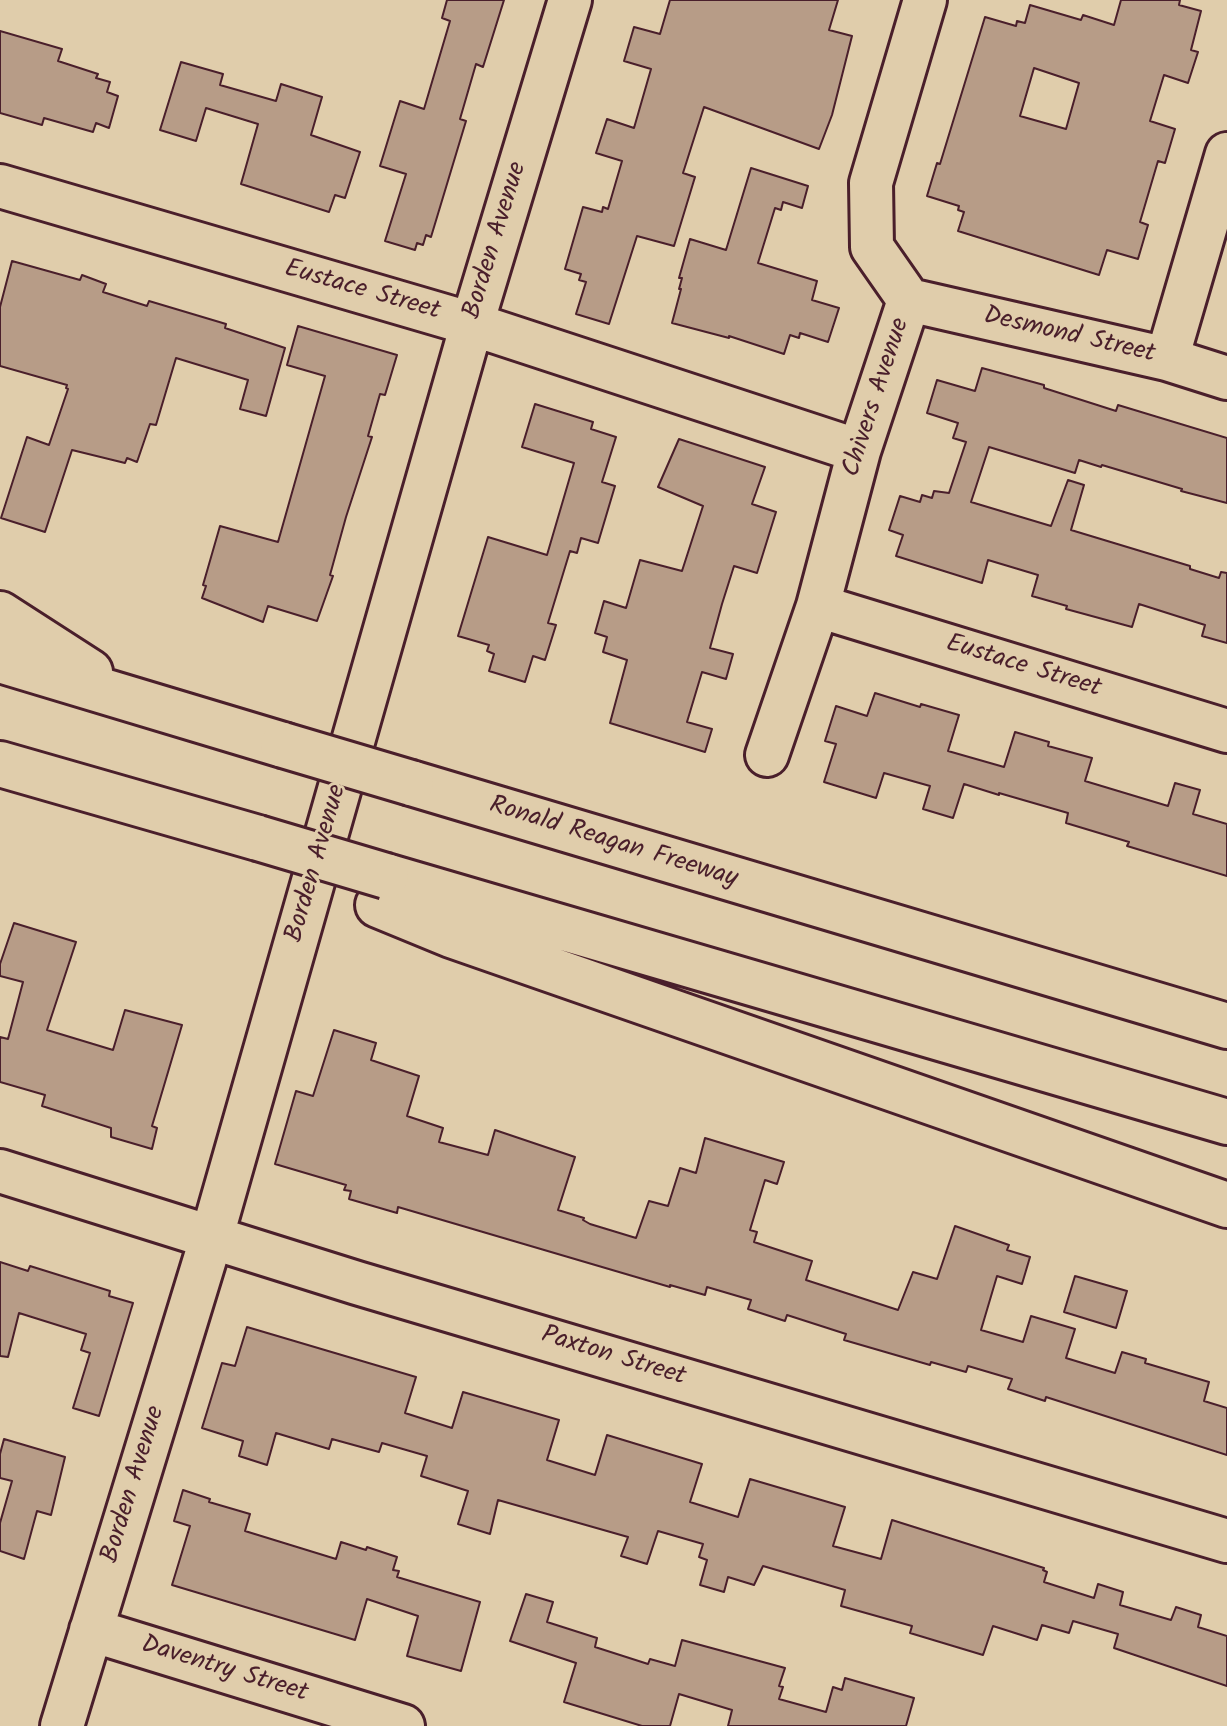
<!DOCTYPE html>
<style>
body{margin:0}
canvas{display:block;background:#e0cdab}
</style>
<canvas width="1227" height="1726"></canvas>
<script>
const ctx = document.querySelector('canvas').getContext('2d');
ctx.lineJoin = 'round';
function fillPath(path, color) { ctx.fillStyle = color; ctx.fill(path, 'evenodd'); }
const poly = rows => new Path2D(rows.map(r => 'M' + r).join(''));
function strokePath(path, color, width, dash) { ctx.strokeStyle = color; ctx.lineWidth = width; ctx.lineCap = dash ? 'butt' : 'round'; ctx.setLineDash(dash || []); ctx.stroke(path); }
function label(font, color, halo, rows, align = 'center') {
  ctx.font = font + ' Kalam,sans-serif'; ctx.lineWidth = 6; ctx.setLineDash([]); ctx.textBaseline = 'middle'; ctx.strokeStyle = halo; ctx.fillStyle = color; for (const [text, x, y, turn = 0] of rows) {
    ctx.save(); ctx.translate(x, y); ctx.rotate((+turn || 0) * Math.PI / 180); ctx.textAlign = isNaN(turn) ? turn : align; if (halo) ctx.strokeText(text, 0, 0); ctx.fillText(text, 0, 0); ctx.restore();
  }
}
const building = poly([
 [447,0,504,0,483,67,476,64,460,119,466,121,431,237,426,235,423,245,417,243,415,250,385,241,406,174,380,166,400,101,424,109,450,21,442,18,447,0],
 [670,0,838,0,829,30,852,36,832,115,819,149,704,107,683,173,695,177,674,246,637,236,609,324,576,314,586,282,579,280,581,274,565,269,583,207,602,212,603,207,608,209,622,161,596,153,607,119,634,128,651,69,624,61,634,27,660,34,670,0],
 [1121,0,1180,0,1179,5,1201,11,1191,50,1198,52,1188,83,1164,75,1150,121,1175,129,1165,163,1158,161,1140,222,1148,225,1138,259,1107,250,1099,275,958,231,964,212,958,210,959,206,927,196,937,163,940,164,985,17,1016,26,1017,21,1025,23,1030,5,1081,20,1083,15,1114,25,1121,0],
 [1034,68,1079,83,1066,129,1020,116,1034,68],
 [0,31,62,49,58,61,98,74,96,78,110,82,107,92,118,96,109,128,96,123,93,132,44,118,42,125,0,113,0,31],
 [181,62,223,74,220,85,276,101,281,84,322,97,311,135,360,152,345,198,335,195,329,212,241,184,258,124,206,108,196,141,160,130,181,62],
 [751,168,808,186,802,208,783,202,781,210,775,208,758,263,817,281,812,300,839,308,828,342,800,333,799,338,790,335,784,354,729,336,729,338,672,323,681,289,679,289,682,278,679,278,690,239,726,250,751,168],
 [12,261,80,280,82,275,106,284,103,292,147,306,149,301,226,324,225,328,285,348,266,416,240,409,248,380,176,358,156,425,150,424,137,462,127,458,125,463,72,450,45,532,1,518,27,437,49,445,68,389,66,388,67,385,0,366,0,307,12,261],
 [298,326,397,355,385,395,380,394,368,436,372,437,346,517,330,575,333,576,317,621,268,606,263,622,202,598,206,586,203,585,220,526,278,542,325,376,287,365,298,326],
 [982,368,1044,385,1044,388,1116,411,1118,405,1227,438,1227,503,1181,491,1182,489,1102,465,1101,467,1079,460,1075,473,989,447,971,502,1051,526,1068,480,1084,485,1071,530,1190,566,1190,569,1219,578,1221,572,1227,573,1227,643,1202,636,1205,625,1139,604,1132,627,1066,609,1067,606,1032,596,1038,575,988,560,982,583,896,556,903,535,889,530,900,496,920,502,922,495,932,498,934,491,949,493,966,442,953,438,958,423,927,413,937,380,975,391,982,368],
 [535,404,593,422,591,429,616,437,602,482,615,486,598,543,581,538,577,553,570,551,548,623,556,625,545,660,533,656,525,682,489,671,494,654,487,651,489,645,458,636,488,537,547,555,574,463,522,447,535,404],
 [679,439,765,467,752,504,776,512,757,573,734,566,722,604,710,648,733,654,726,679,702,672,687,722,712,729,705,752,610,723,627,660,603,652,607,637,595,633,604,601,626,608,640,560,682,571,703,506,658,487,679,439],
 [875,693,920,707,921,704,959,715,948,751,1004,767,1015,732,1049,742,1048,746,1092,758,1085,781,1168,806,1175,783,1200,790,1193,814,1227,824,1227,876,1127,846,1129,842,1066,823,1068,813,999,793,999,795,964,784,953,818,923,809,930,786,884,773,876,798,824,782,836,744,825,741,836,706,867,716,875,693],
 [14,923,76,942,47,1030,113,1050,125,1010,182,1025,152,1126,157,1128,152,1149,111,1137,111,1128,42,1106,45,1095,0,1082,0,1037,8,1039,23,982,0,976,0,964,14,923],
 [334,1030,376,1043,371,1060,419,1076,407,1116,443,1128,439,1142,488,1155,495,1130,575,1157,558,1210,584,1218,583,1220,590,1224,636,1238,649,1201,668,1206,680,1168,696,1173,705,1138,784,1162,777,1184,765,1180,750,1230,757,1232,754,1242,812,1261,806,1280,898,1310,913,1272,937,1279,955,1226,1009,1245,1007,1250,1030,1257,1022,1284,997,1276,981,1330,1023,1342,1031,1316,1075,1329,1066,1358,1115,1373,1122,1352,1146,1359,1145,1363,1209,1382,1204,1401,1227,1408,1227,1455,1046,1397,1045,1401,1008,1389,1012,1379,968,1366,966,1372,931,1362,930,1365,844,1340,846,1334,787,1315,785,1321,748,1309,751,1300,707,1287,705,1295,670,1285,670,1287,398,1207,397,1213,349,1199,351,1191,344,1190,346,1185,275,1164,296,1091,313,1096,334,1030],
 [0,1262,28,1271,30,1266,110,1291,109,1296,133,1303,99,1416,73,1408,90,1353,81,1350,86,1334,19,1313,8,1357,0,1356,0,1262],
 [1075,1276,1127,1291,1116,1328,1064,1312,1075,1276],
 [247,1327,416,1377,405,1413,452,1428,463,1392,559,1420,547,1460,595,1475,607,1435,702,1464,690,1502,738,1517,750,1479,845,1507,833,1546,881,1559,892,1520,1044,1568,1043,1570,1047,1572,1044,1582,1094,1598,1098,1584,1123,1592,1120,1605,1171,1620,1176,1607,1201,1615,1198,1627,1227,1636,1227,1686,1114,1648,1118,1634,1073,1621,1069,1633,1042,1625,1037,1640,993,1626,983,1655,910,1633,912,1626,841,1606,845,1590,763,1566,754,1585,728,1577,724,1592,700,1585,707,1560,699,1557,703,1544,658,1531,647,1564,621,1556,628,1537,498,1500,490,1534,458,1524,468,1491,421,1476,427,1456,382,1443,379,1452,332,1439,329,1449,276,1433,267,1465,239,1456,243,1441,202,1428,222,1363,235,1366,247,1327],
 [4,1439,65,1457,51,1515,37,1511,24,1559,0,1551,0,1523,12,1481,0,1478,0,1454,4,1439],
 [183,1490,210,1499,209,1502,250,1514,245,1531,336,1559,341,1542,366,1550,367,1547,397,1557,393,1570,399,1571,397,1577,480,1602,461,1671,407,1656,418,1616,367,1599,355,1640,172,1585,190,1526,174,1521,183,1490],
 [526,1594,553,1602,547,1622,597,1638,595,1647,648,1664,650,1659,675,1666,682,1640,785,1668,779,1686,783,1687,779,1699,826,1712,833,1687,842,1690,845,1678,914,1698,906,1726,728,1726,732,1710,679,1694,670,1726,642,1726,564,1702,576,1663,510,1641,526,1594]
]);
const minor = poly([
 [0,186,472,324,859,451],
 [909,300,1167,359,1227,378],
 [1167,359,1227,154],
 [818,606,1227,731],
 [767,755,818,606,859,451,909,300,872,247,871,183,925,0],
 [0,1171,357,1283,1227,1541],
 [91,1630,403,1726],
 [62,1726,212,1236,472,324,570,0]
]);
const highway = poly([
 [0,614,90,672],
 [0,660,283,745],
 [0,764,258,838],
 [411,783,1227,1026],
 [386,876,1227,1122],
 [378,905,451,935,1227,1205]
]);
const highwayBridge = poly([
 [283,745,411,783],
 [258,838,386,876]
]);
const streetNames = [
 ["Borden Avenue",497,241,-73],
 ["Eustace Street",362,292,16],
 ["Desmond Street",1069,337,13],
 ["Chivers Avenue",878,398,-72],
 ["Eustace Street",1023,668,17],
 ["Ronald Reagan Freeway",613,844,17],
 ["Borden Avenue",318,864,-74],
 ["Paxton Street",613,1358,17],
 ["Borden Avenue",135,1485,-73],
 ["Daventry Street",224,1671,17]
];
fillPath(building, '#b79c87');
strokePath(building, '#4a1f2b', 2);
strokePath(minor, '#4a1f2b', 48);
strokePath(highway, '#4a1f2b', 50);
strokePath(minor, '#e0cdab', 42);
strokePath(highway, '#e0cdab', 44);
strokePath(highwayBridge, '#4a1f2b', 50, []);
strokePath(highwayBridge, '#e0cdab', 44);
label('26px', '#4a1f2b', '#e0cdab', streetNames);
</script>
